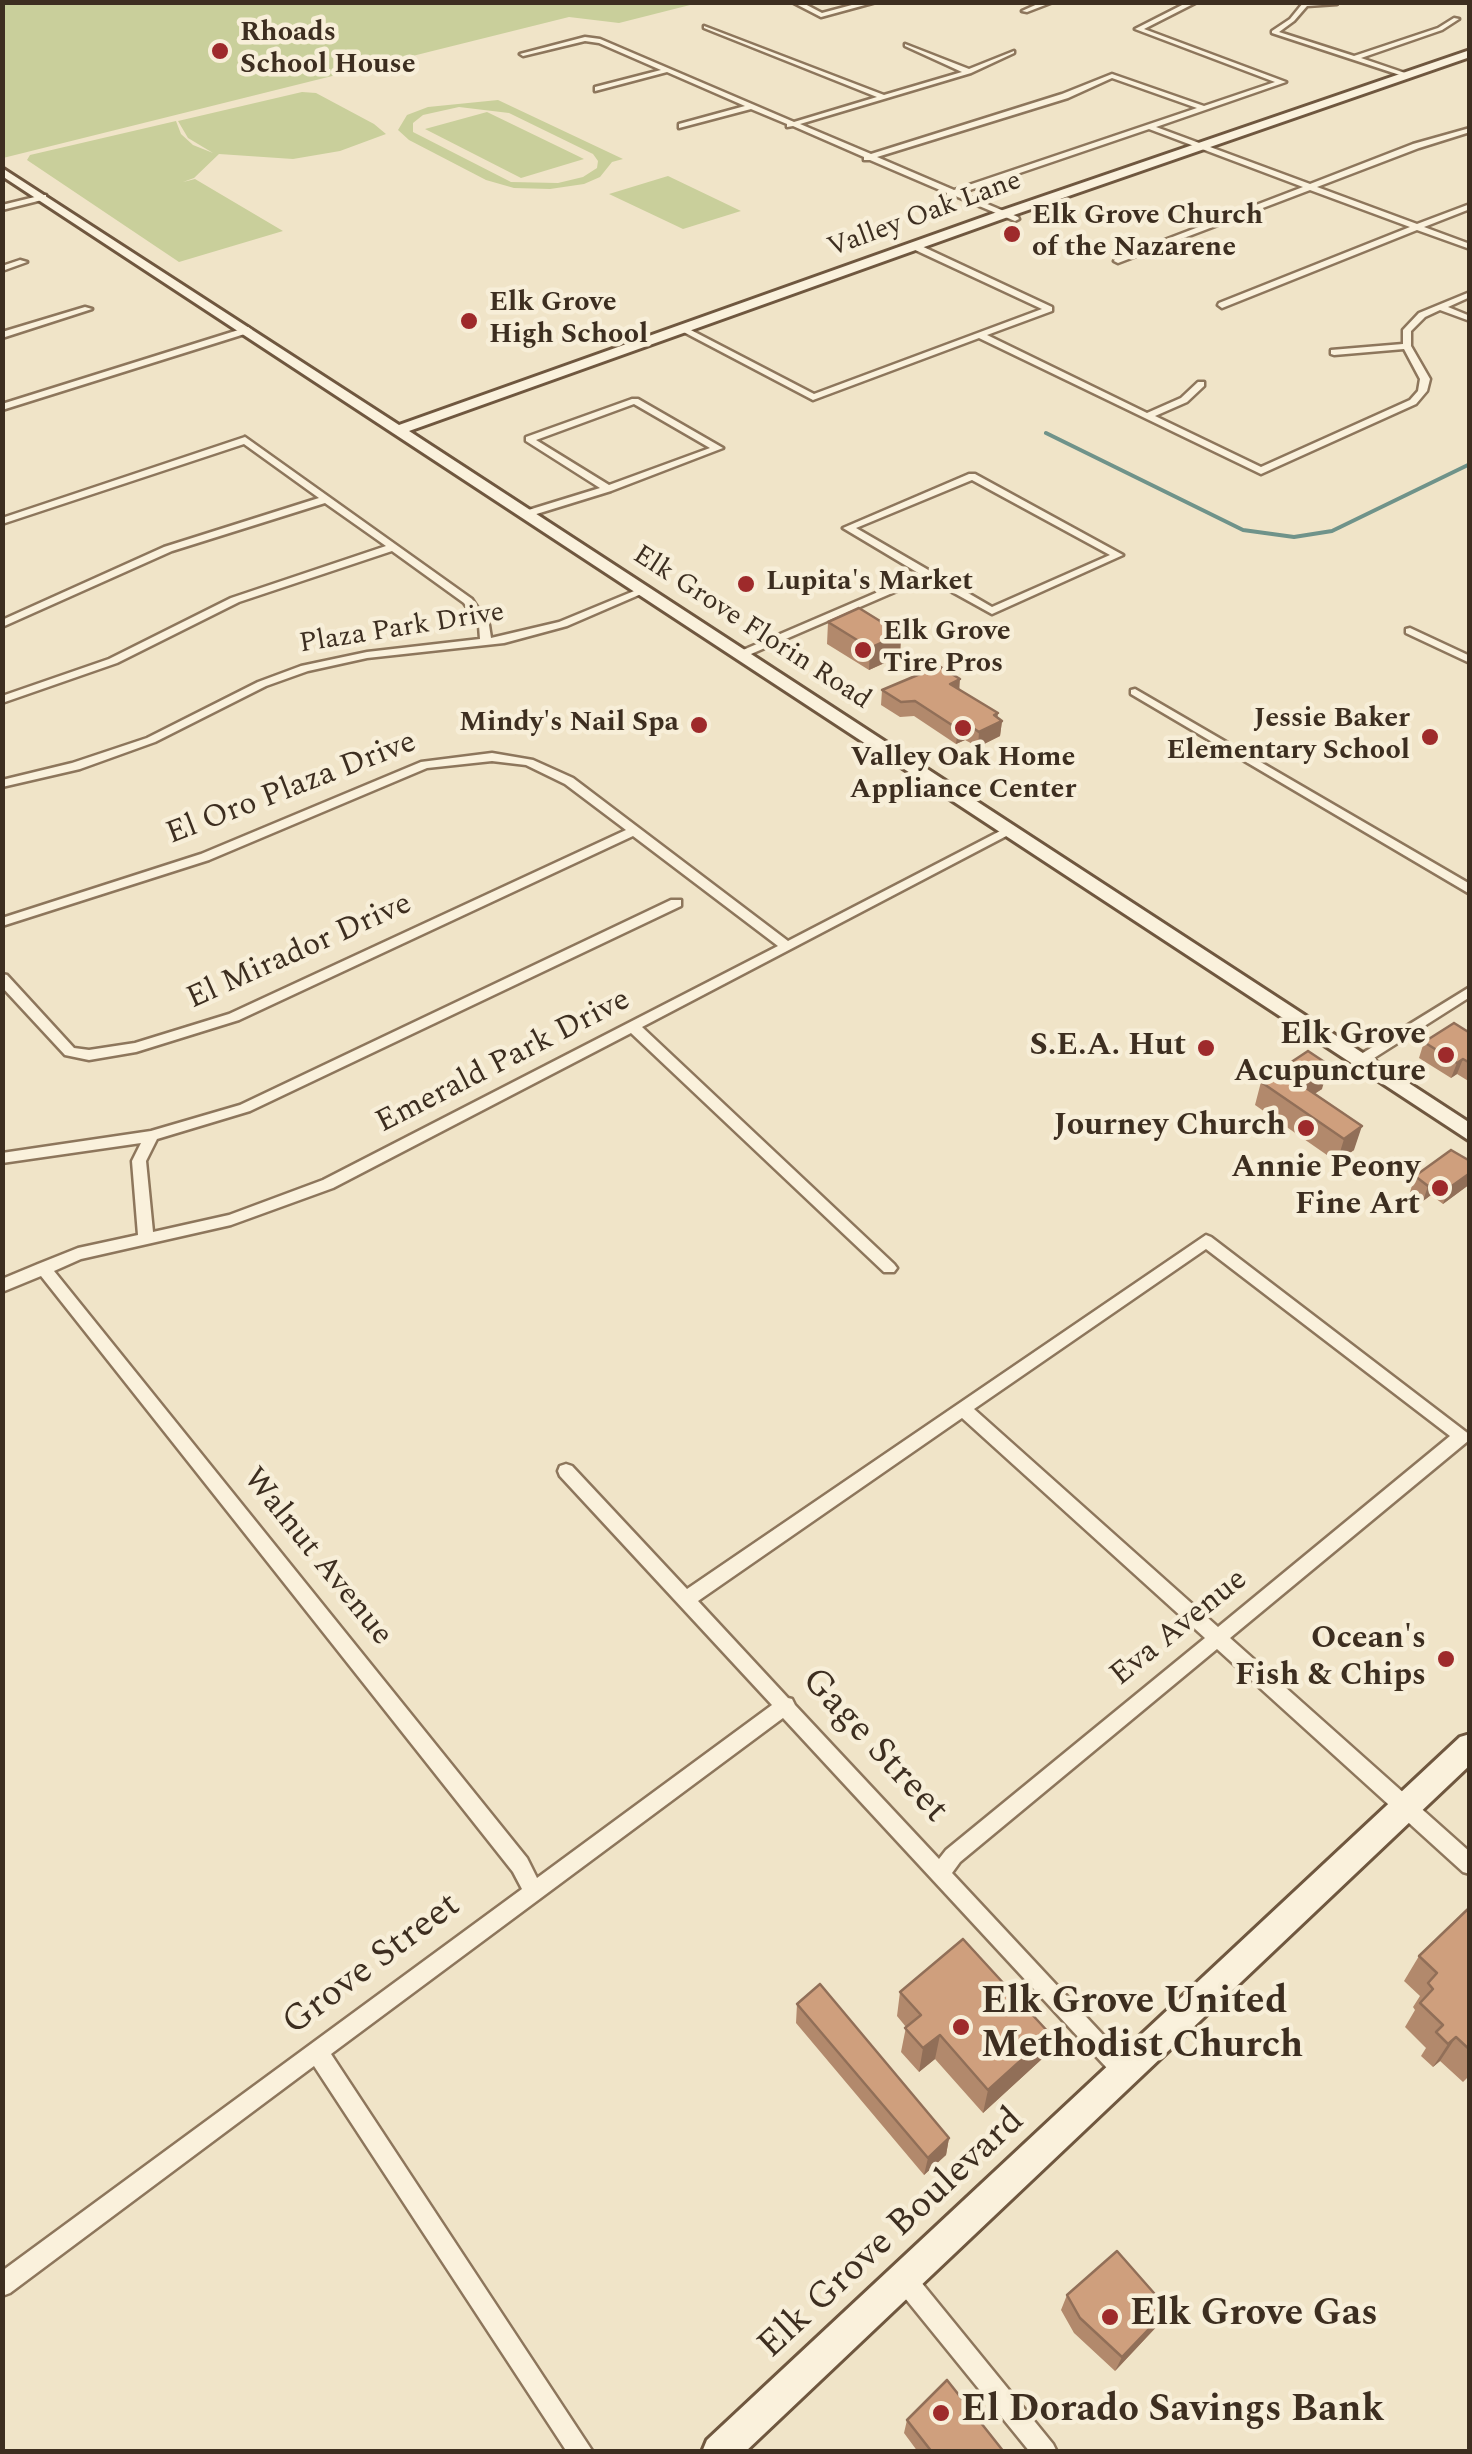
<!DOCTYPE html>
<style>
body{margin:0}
#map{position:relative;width:1472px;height:2454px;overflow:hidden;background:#f0e4c8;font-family:Spectral,serif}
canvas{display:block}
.frame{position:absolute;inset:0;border:5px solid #3d2e20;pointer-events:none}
</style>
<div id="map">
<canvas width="1472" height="2454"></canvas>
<div class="frame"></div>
</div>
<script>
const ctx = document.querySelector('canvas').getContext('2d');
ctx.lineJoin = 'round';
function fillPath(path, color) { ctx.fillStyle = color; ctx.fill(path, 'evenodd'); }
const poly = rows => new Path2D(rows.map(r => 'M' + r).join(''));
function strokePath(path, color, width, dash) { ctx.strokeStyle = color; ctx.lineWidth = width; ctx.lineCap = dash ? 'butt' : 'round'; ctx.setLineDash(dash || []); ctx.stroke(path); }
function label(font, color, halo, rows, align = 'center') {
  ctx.font = font + ' Spectral,serif'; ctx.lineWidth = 9; ctx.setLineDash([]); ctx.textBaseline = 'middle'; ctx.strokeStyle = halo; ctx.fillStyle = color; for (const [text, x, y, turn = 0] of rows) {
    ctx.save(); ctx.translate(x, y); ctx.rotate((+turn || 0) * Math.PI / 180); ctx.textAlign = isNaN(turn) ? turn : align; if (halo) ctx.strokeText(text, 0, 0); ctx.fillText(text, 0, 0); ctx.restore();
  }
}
const green = poly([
 [2,3,3,2,698,3,619,23,569,17,3,158],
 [302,92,316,93,374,124,386,134,340,151,293,159,219,154,194,178,183,182,195,179,283,231,179,262,27,160,30,155,176,121,181,134,193,145,213,153,188,138,178,121],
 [498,100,623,159,612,162,600,177,584,184,550,189,514,188,486,180,409,140,398,130,407,115,428,107],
 [459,107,509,113,593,154,598,161,597,168,583,177,558,183,511,182,413,132,413,123,423,115],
 [487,112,584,159,521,178,425,129],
 [668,176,741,211,683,229,609,194]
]);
const stream = poly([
 [1046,433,1243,530,1294,537,1332,531,1470,464]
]);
const street = poly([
 [792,2,801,2,822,13,863,2,876,2,821,17,792,2],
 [1042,2,1053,2,1027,12,1022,11,1042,2],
 [1188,2,1197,2,1144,29,1286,82,1156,127,1310,184,1413,144,1470,128,1470,132,1419,148,1317,187,1417,224,1470,204,1470,209,1424,227,1470,244,1470,249,1417,230,1222,308,1218,305,1219,303,1410,227,1310,190,1118,263,1114,261,1115,259,1303,187,1149,129,961,193,1018,217,1019,219,1015,221,953,195,947,196,947,193,870,160,864,160,864,157,793,126,787,127,787,124,751,109,679,128,679,124,745,106,667,72,595,91,595,87,661,70,599,43,585,41,523,56,520,54,585,37,600,39,794,122,877,97,704,28,704,26,884,95,962,72,905,46,905,44,969,69,1014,51,1014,53,971,73,800,124,871,154,1062,94,1112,74,1204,106,1275,82,1135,29,1188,2],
 [1112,78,1197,108,954,190,877,157,1068,98,1112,78],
 [1303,3,1337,4,1307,6,1294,21,1279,32,1354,56,1438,28,1454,18,1459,19,1442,30,1361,58,1408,74,1406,77,1272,33,1272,31,1290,19,1303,3],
 [43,195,46,195,46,199,2,210,2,205,43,195],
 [911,244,917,244,1052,307,1052,311,987,335,1147,413,1181,398,1198,382,1204,382,1204,386,1187,402,1155,416,1261,467,1410,400,1418,391,1420,379,1404,349,1334,355,1331,354,1331,350,1403,344,1403,330,1419,313,1470,292,1470,297,1448,307,1470,316,1470,321,1440,310,1425,317,1411,331,1411,346,1430,379,1427,391,1416,404,1261,474,979,338,813,400,678,329,685,327,814,394,1042,309,911,248,911,244],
 [20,260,27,262,2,271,2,266,20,260],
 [85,307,92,309,2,338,2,332,85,307],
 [248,327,252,330,251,332,2,410,2,404,248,327],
 [632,399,638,399,723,448,611,491,530,516,522,516,522,512,600,488,526,441,526,437,632,399],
 [634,404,710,448,609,485,536,440,634,404],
 [245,437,472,599,489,625,491,638,559,622,639,589,648,591,567,626,504,643,367,658,308,671,266,686,155,742,80,769,2,787,2,780,72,763,147,738,258,682,301,666,367,652,480,639,479,625,464,603,392,551,239,602,117,663,2,703,2,696,109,659,231,598,386,546,325,503,172,551,2,627,2,620,164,547,319,498,244,444,2,524,2,518,245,437],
 [969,474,975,474,1123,555,992,614,927,578,744,657,736,657,736,653,920,574,843,528,969,474],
 [972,480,1110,555,992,607,856,528,972,480],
 [1410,628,1470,656,1470,663,1406,633,1406,629,1410,628],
 [1135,689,1470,884,1470,894,1131,694,1131,690,1135,689],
 [492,753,533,760,573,778,788,941,1004,829,1008,828,1014,832,642,1027,894,1264,897,1268,894,1272,884,1272,631,1033,333,1188,231,1225,81,1259,54,1271,527,1858,537,1878,772,1705,560,1476,558,1471,560,1466,566,1464,572,1466,687,1589,1206,1235,1211,1237,1470,1435,1468,1441,1230,1638,1470,1852,1470,1874,1463,1872,1217,1649,960,1862,952,1873,1132,2066,1135,2073,1132,2080,1125,2083,1118,2080,783,1718,331,2054,593,2452,567,2452,314,2066,10,2293,2,2296,2,2271,522,1889,513,1872,41,1276,2,1292,2,1279,38,1264,78,1248,138,1235,132,1161,141,1143,2,1163,2,1153,151,1131,240,1105,671,900,681,900,681,906,250,1111,157,1139,146,1161,153,1232,229,1215,323,1180,778,946,633,836,239,1020,136,1052,89,1060,65,1055,2,987,2,974,7,975,74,1048,89,1050,135,1043,229,1014,626,830,565,784,526,765,492,761,427,768,209,860,2,926,2,918,201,854,421,762,492,753],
 [1206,1249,1450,1436,1218,1627,974,1409,1206,1249],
 [962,1418,1205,1638,946,1850,939,1859,795,1705,792,1699,788,1698,698,1601,962,1418],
 [1470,987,1470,997,1363,1065,1353,1065,1351,1062,1353,1059,1470,987],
 [904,2268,912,2271,1053,2444,1057,2452,1030,2452,896,2287,893,2279,896,2271,904,2268]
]);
const secondary = poly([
 [1470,50,1470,57,1008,217,409,431,1470,1123,1470,1141,2,176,2,168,399,425,1000,211,1470,50],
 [1470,1734,1470,1765,745,2452,702,2452,707,2440,1460,1737,1470,1734]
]);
const wall = poly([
 [828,622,901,634,900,656,869,670,827,644],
 [959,689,998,713,997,718,1002,721,1000,736,978,747,965,740,956,744,914,716,900,717,881,705,882,690],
 [1470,1033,1470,1082,1457,1074,1451,1078,1419,1058,1424,1042],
 [1261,1082,1322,1089,1314,1094,1354,1150,1337,1162,1255,1105],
 [1470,1161,1470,1184,1443,1204,1431,1195,1423,1201,1410,1192,1415,1176],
 [1470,1907,1470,2075,1463,2082,1440,2061,1433,2067,1421,2056,1426,2048,1405,2027,1415,2010,1413,2007,1420,1996,1404,1981,1419,1956],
 [900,1992,1050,2034,1043,2058,983,2113,935,2059,919,2072,901,2052,906,2027,897,2016],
 [797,2004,949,2138,946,2155,924,2175,796,2023],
 [1067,2295,1160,2323,1115,2371,1074,2333,1061,2310],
 [907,2420,1004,2452,918,2452,904,2433]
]);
const shadedWall = poly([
 [901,634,900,656,869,670,870,648],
 [960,679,959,694,950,684],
 [998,713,996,723,1002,721,1000,736,978,747,979,732,994,715],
 [967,724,965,740,956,744,958,729],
 [1463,1059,1457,1074,1451,1078,1457,1063],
 [1329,1065,1322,1089,1296,1106,1300,1084],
 [1362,1126,1354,1150,1337,1162,1344,1139],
 [1470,1173,1470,1184,1443,1204,1449,1188],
 [1437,1180,1431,1195,1423,1201,1428,1186],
 [1050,2034,1043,2058,983,2113,988,2090],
 [940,2035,935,2059,919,2072,923,2048],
 [1456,2037,1440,2061,1433,2067,1448,2044],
 [949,2138,946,2155,924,2175,928,2158],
 [1168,2309,1160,2323,1115,2371,1122,2357]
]);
const building = poly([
 [859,608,901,634,870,648,828,622,859,608],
 [939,666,960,679,950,684,998,713,994,715,1002,721,979,732,967,724,958,729,915,701,901,702,882,690,939,666],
 [1454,1023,1470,1033,1470,1063,1463,1059,1457,1063,1424,1042,1454,1023],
 [1308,1051,1329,1065,1300,1084,1362,1126,1344,1139,1261,1082,1308,1051],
 [1451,1150,1470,1161,1470,1173,1449,1188,1437,1180,1428,1186,1415,1176,1451,1150],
 [1470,1907,1470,2050,1456,2037,1448,2044,1436,2032,1443,2025,1420,2003,1433,1989,1428,1983,1437,1973,1419,1956,1470,1907],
 [963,1939,1050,2034,988,2090,940,2035,923,2048,905,2028,921,2015,900,1992,963,1939],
 [820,1984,949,2138,928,2158,797,2004,820,1984],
 [1117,2251,1168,2309,1122,2357,1080,2318,1067,2295,1117,2251],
 [947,2380,1004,2452,932,2452,907,2420,947,2380]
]);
const markers = [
 [220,51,10,"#9e2a2b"],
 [1012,234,10,"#9e2a2b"],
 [469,321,10,"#9e2a2b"],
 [746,584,10,"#9e2a2b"],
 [863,650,10,"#9e2a2b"],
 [699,725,10,"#9e2a2b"],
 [963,728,10,"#9e2a2b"],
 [1430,737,10,"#9e2a2b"],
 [1206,1048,10,"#9e2a2b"],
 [1446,1055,10,"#9e2a2b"],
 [1306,1128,10,"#9e2a2b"],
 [1440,1188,10,"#9e2a2b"],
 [1446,1659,10,"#9e2a2b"],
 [961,2027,10,"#9e2a2b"],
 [1110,2317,10,"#9e2a2b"],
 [941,2413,10,"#9e2a2b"]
];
const farPoinames = [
 ["Rhoads",240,35],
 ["School House",240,67],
 ["Elk Grove Church",1032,218],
 ["of the Nazarene",1032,250],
 ["Elk Grove",489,305],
 ["High School",489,337],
 ["Lupita's Market",766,584],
 ["Elk Grove",883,634],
 ["Tire Pros",883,666],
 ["Jessie Baker",1410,721,"right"],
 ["Elementary School",1410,753,"right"],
 ["Mindy's Nail Spa",679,725,"right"],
 ["Valley Oak Home",963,760,"center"],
 ["Appliance Center",963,792,"center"]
];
const farStreetnames = [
 ["Valley Oak Lane",925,216,-20],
 ["Elk Grove Florin Road",751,629,33],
 ["Plaza Park Drive",402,630,-9]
];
const streetNames = [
 ["El Oro Plaza Drive",292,790,-21],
 ["El Mirador Drive",300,953,-24],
 ["Emerald Park Drive",504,1063,-27],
 ["Walnut Avenue",316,1558,51],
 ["Eva Avenue",1180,1629,-39]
];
const poiNames = [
 ["Elk Grove",1426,1037],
 ["Acupuncture",1426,1074],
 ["S.E.A. Hut",1186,1048],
 ["Journey Church",1286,1128],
 ["Annie Peony",1420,1170],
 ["Fine Art",1420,1207],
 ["Ocean's",1426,1641],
 ["Fish & Chips",1426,1678]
];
const nearStreetnames = [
 ["Gage Street",873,1747,47],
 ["Grove Street",373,1966,-37],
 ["Elk Grove Boulevard",893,2235,-43]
];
const nearPoinames = [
 ["Elk Grove United",981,2005],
 ["Methodist Church",981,2049],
 ["Elk Grove Gas",1130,2317],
 ["El Dorado Savings Bank",961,2413]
];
fillPath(green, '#c9cf9b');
strokePath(stream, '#6f938a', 4);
strokePath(street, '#8d765c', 5);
strokePath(secondary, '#6f573f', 6);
fillPath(street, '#faf1dc');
fillPath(secondary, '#faf1dc');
fillPath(wall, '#b2896c');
fillPath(shadedWall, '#916f58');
fillPath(building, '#cf9f7d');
strokePath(building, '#916f58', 2.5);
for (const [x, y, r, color] of markers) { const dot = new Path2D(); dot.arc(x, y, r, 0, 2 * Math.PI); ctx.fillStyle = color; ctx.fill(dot); strokePath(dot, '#f7eed8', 4); }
label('bold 28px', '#3d2e20', '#f7eed8', farPoinames, 'left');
label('28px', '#3d2e20', '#f7eed8', farStreetnames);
label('32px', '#3d2e20', '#f7eed8', streetNames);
label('bold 32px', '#3d2e20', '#f7eed8', poiNames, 'right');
label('38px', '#3d2e20', '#f7eed8', nearStreetnames);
label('bold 38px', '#3d2e20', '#f7eed8', nearPoinames, 'left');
</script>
